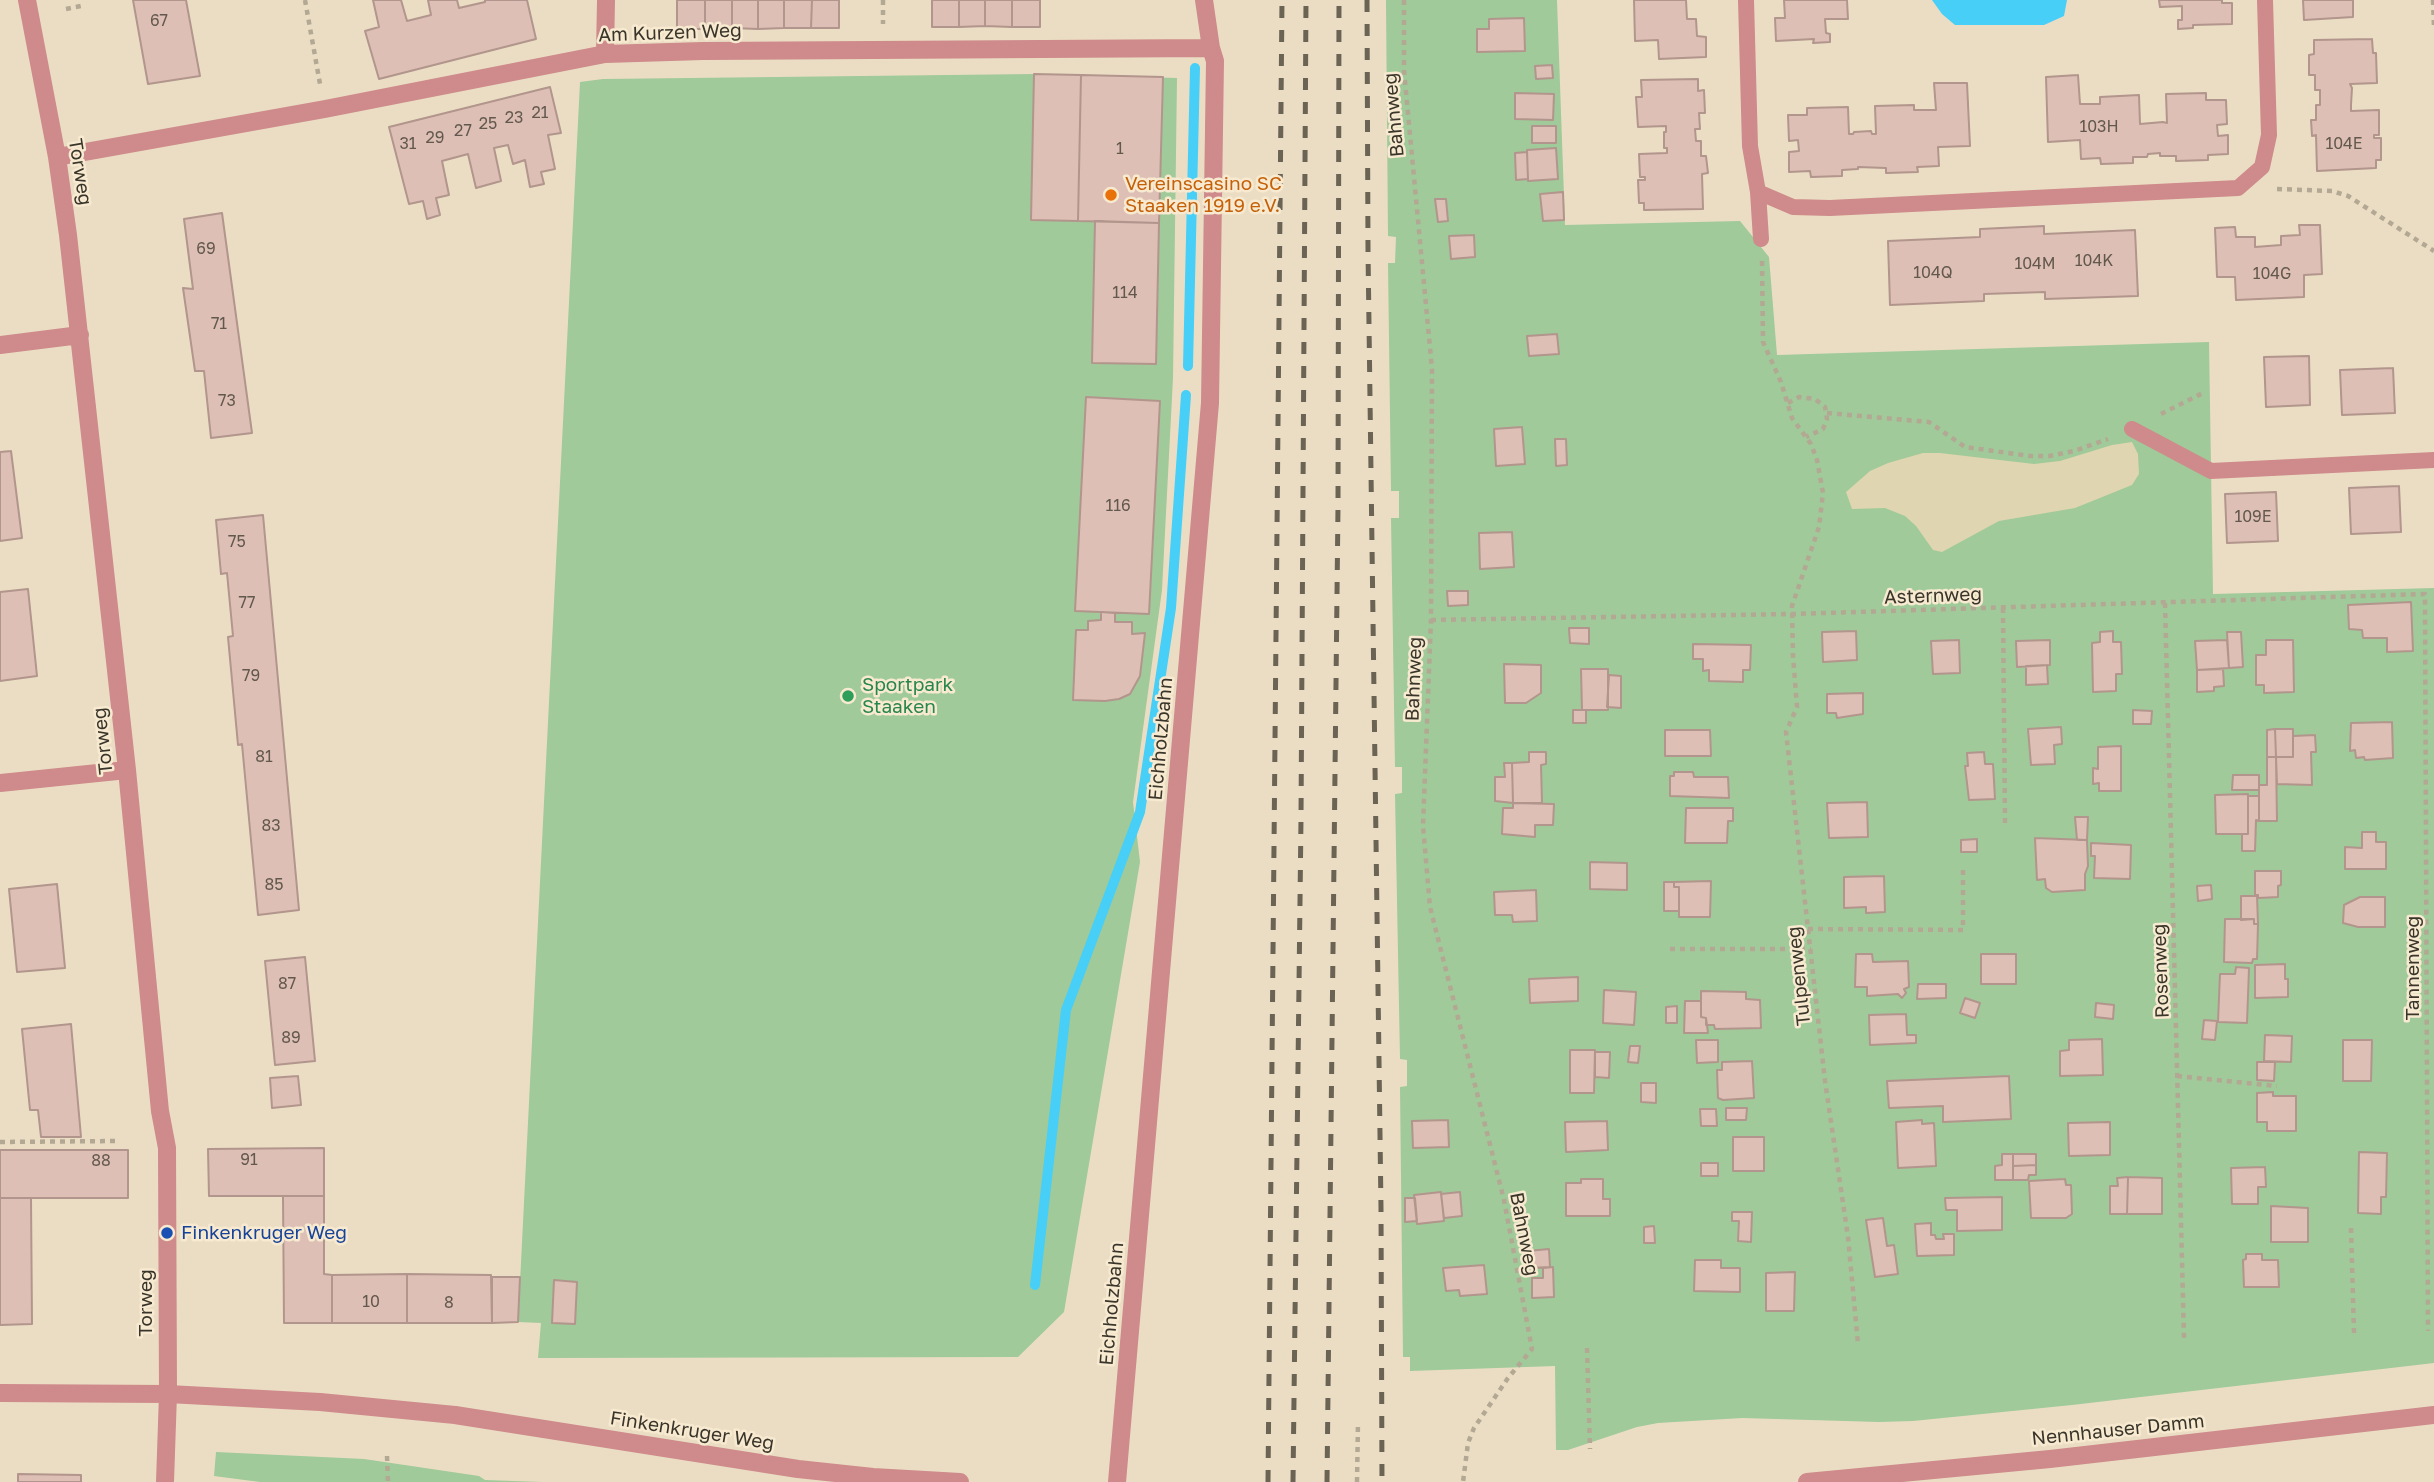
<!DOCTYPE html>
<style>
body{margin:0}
canvas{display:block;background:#eaddc3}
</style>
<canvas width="2434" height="1482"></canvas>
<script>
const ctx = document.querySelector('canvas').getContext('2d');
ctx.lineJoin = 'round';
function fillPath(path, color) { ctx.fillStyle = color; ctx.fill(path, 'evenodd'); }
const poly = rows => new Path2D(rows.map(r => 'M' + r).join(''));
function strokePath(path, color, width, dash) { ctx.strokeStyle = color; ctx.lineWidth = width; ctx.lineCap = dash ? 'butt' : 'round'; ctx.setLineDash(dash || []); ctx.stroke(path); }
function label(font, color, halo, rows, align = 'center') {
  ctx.font = font + ' "Golos Text",sans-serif'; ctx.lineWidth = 5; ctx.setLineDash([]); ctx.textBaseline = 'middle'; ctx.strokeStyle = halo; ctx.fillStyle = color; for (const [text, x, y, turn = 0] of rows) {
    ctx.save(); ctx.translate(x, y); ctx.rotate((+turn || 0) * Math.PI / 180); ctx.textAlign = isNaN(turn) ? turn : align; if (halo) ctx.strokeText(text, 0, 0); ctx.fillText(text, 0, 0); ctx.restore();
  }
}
const green = poly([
 [1386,0,1557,0,1565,225,1740,221,1769,257,1777,355,2209,342,2213,594,2434,588,2434,1363,2072,1405,1913,1421,1879,1422,1742,1418,1658,1423,1637,1427,1568,1450,1556,1450,1555,1366,1410,1371,1410,1357,1403,1357,1400,1087,1407,1086,1407,1060,1400,1059,1395,794,1402,793,1402,767,1395,767,1391,518,1399,518,1399,491,1391,491,1388,263,1395,263,1396,237,1388,236],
 [1034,74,1177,78,1173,378,1162,590,1133,802,1140,862,1064,1312,1018,1357,538,1358,541,1323,518,1322,580,82,603,79],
 [216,1452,364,1459,479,1476,485,1480,542,1482,260,1482,214,1476]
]);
const sand = poly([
 [2132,442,2138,454,2139,474,2132,485,2075,508,1999,521,1942,552,1933,550,1916,526,1905,516,1885,508,1852,509,1846,492,1870,471,1888,463,1923,453,1940,453,2034,464,2060,461,2112,445]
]);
const water = poly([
 [1932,0,2067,0,2064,16,2044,25,1955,25,1942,14]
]);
const stream = poly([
 [1188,366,1195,68],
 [1035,1285,1066,1010,1140,812,1171,608,1186,395]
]);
const building = poly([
 [133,0,186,0,200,76,148,84,133,0],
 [373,0,401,0,407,21,431,15,428,0,457,0,459,8,485,2,485,0,527,0,536,39,379,79,365,31,379,27,373,0],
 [677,0,705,0,705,29,677,29,677,0],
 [705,0,732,0,732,28,705,29,705,0],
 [732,0,758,0,758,29,732,28,732,0],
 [758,0,784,0,784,28,758,29,758,0],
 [784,0,812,0,811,28,784,28,784,0],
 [812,0,839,0,839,28,811,28,812,0],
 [932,0,959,0,959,27,932,27,932,0],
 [959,0,985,0,985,26,959,27,959,0],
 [985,0,1012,0,1012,27,985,26,985,0],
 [1012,0,1040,0,1040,27,1012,27,1012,0],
 [1634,0,1686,0,1687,19,1696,19,1697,36,1706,37,1706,57,1659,59,1658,40,1635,41,1634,0],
 [1784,0,1847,0,1848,19,1825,19,1826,33,1830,34,1830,42,1813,43,1814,39,1776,41,1775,18,1785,18,1784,0],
 [2159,0,2222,0,2222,3,2232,3,2232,24,2193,25,2193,28,2178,29,2178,20,2182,20,2182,6,2160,7,2159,0],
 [2303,0,2353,0,2353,17,2304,20,2303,0],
 [1524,18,1525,51,1477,52,1477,29,1489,29,1489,19,1524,18],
 [2372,39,2373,53,2376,53,2377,83,2350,84,2352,88,2351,105,2351,111,2379,110,2379,135,2374,135,2374,138,2381,138,2381,160,2376,160,2376,168,2317,171,2316,135,2312,136,2311,120,2316,120,2316,105,2320,105,2320,90,2315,90,2315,75,2309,75,2309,55,2314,54,2314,40,2372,39],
 [1552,65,1553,78,1536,79,1535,66,1552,65],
 [1034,74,1081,75,1078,221,1031,220,1034,74],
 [1081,75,1163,77,1159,223,1078,221,1081,75],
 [2078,75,2080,104,2100,104,2100,97,2139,95,2140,124,2163,122,2167,123,2166,94,2206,93,2206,100,2226,100,2227,124,2217,125,2218,136,2228,135,2228,154,2208,155,2208,160,2176,161,2176,156,2160,156,2160,153,2148,154,2147,157,2133,157,2133,163,2101,164,2100,158,2081,159,2080,140,2048,142,2046,77,2078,75],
 [1698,79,1698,91,1704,90,1705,113,1699,113,1700,129,1695,129,1696,141,1701,141,1701,156,1706,156,1708,173,1702,174,1703,209,1644,210,1644,203,1639,203,1638,180,1645,180,1645,177,1640,177,1639,154,1667,153,1667,148,1664,148,1664,132,1666,132,1666,126,1638,127,1636,97,1642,97,1641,80,1698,79],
 [1934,83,1967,83,1970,146,1938,147,1939,166,1917,167,1918,172,1886,173,1886,168,1858,167,1858,169,1842,170,1842,176,1811,177,1810,171,1789,172,1789,152,1799,151,1798,140,1789,141,1788,115,1807,115,1807,108,1848,107,1849,134,1853,134,1854,132,1871,131,1872,134,1876,134,1875,106,1914,105,1914,110,1936,110,1934,83],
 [550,87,561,133,548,135,555,169,541,172,544,184,530,187,525,160,513,164,508,145,494,148,501,181,476,188,468,154,442,161,449,195,436,198,440,215,427,219,423,201,409,204,389,127,550,87],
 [1515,93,1554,94,1553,120,1515,119,1515,93],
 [1532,126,1556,126,1556,143,1532,143,1532,126],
 [1556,148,1558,179,1528,181,1527,150,1556,148],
 [1527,152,1528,179,1516,180,1515,153,1527,152],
 [1563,192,1564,220,1543,221,1540,194,1563,192],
 [1435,199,1446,199,1448,221,1438,222,1435,199],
 [222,213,252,433,211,438,204,371,195,371,183,288,193,289,184,219,222,213],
 [1095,221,1159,223,1156,364,1092,363,1095,221],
 [2299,225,2320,225,2322,274,2304,275,2304,297,2236,300,2235,277,2217,277,2215,228,2235,227,2236,237,2255,237,2255,247,2281,245,2281,236,2300,235,2299,225],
 [2044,226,2044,234,2135,230,2138,296,2045,299,2045,292,1984,294,1984,301,1890,305,1888,241,1980,237,1980,229,2044,226],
 [1474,235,1475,257,1451,259,1449,236,1474,235],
 [1557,334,1559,354,1529,356,1527,336,1557,334],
 [2309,356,2310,405,2266,407,2264,357,2309,356],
 [2393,368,2395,413,2342,415,2340,370,2393,368],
 [1086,397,1160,401,1149,614,1075,611,1086,397],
 [1522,427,1525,464,1496,466,1494,429,1522,427],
 [1555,439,1566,439,1567,465,1556,466,1555,439],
 [11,451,22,538,0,541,0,452,11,451],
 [2399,486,2401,532,2351,534,2349,488,2399,486],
 [2276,492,2278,541,2227,543,2225,494,2276,492],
 [263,515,299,910,258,915,242,744,238,745,228,637,233,636,227,573,221,574,216,520,263,515],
 [1512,532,1514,567,1480,569,1479,533,1512,532],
 [28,589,37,676,0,681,0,592,28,589],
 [1447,591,1468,591,1468,605,1448,606,1447,591],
 [2411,602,2413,651,2387,652,2387,638,2363,638,2362,630,2349,629,2348,605,2411,602],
 [1101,612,1115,613,1115,622,1132,622,1132,634,1145,633,1140,676,1130,694,1119,699,1105,701,1073,700,1076,630,1088,630,1088,621,1101,620,1101,612],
 [1569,628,1589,628,1589,644,1570,643,1569,628],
 [1856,631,1857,660,1823,662,1822,632,1856,631],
 [2113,631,2113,642,2121,642,2122,674,2116,674,2116,691,2093,692,2092,643,2100,642,2100,632,2113,631],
 [2227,632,2241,632,2243,667,2229,668,2227,632],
 [1959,640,1960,673,1933,674,1931,641,1959,640],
 [2050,640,2050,665,2017,667,2016,641,2050,640],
 [2227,640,2229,668,2197,670,2195,641,2227,640],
 [2266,640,2293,640,2294,692,2264,693,2264,685,2256,685,2256,655,2266,655,2266,640],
 [1693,644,1751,645,1750,670,1743,670,1743,682,1709,681,1709,670,1703,671,1703,659,1693,659,1693,644],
 [1504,664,1541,665,1541,693,1526,703,1505,703,1504,664],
 [2047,665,2048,684,2026,685,2026,666,2047,665],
 [1581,669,1608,669,1608,710,1582,710,1581,669],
 [2223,669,2224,686,2214,687,2214,691,2197,692,2197,670,2223,669],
 [1609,675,1621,676,1621,708,1607,707,1609,675],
 [1863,693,1863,714,1837,718,1836,713,1827,713,1827,694,1863,693],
 [1573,710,1586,710,1586,723,1573,723,1573,710],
 [2133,710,2152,711,2151,724,2133,724,2133,710],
 [2392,722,2393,758,2365,760,2364,757,2356,758,2355,750,2350,751,2351,723,2392,722],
 [2061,727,2062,744,2054,745,2055,764,2031,765,2028,729,2061,727],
 [2275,729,2276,757,2267,757,2267,730,2275,729],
 [2275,729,2293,729,2293,757,2276,757,2275,729],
 [1665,730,1710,730,1711,756,1665,756,1665,730],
 [2315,735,2316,752,2311,752,2312,785,2277,784,2276,757,2293,757,2293,736,2315,735],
 [2121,746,2121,791,2099,791,2099,783,2093,784,2093,768,2098,769,2098,747,2121,746],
 [1529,752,1546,752,1546,764,1541,765,1542,803,1513,803,1512,763,1529,762,1529,752],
 [1984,752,1985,764,1993,764,1995,799,1969,800,1965,766,1968,766,1967,753,1984,752],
 [2267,757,2276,757,2277,821,2259,821,2259,785,2267,785,2267,757],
 [1504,763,1512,763,1513,803,1495,801,1495,777,1505,777,1504,763],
 [1674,772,1693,772,1694,777,1728,777,1729,798,1670,796,1670,776,1674,776,1674,772],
 [2233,775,2259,775,2259,790,2232,790,2233,775],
 [2248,794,2248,834,2216,834,2215,795,2248,794],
 [2248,796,2259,796,2259,821,2256,820,2255,851,2242,851,2242,834,2248,834,2248,796],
 [1867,802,1868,837,1829,838,1827,803,1867,802],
 [1513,803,1554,804,1553,825,1535,825,1535,837,1502,834,1503,808,1513,808,1513,803],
 [1686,808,1733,808,1733,821,1728,821,1727,843,1685,843,1686,808],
 [2075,817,2088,817,2087,840,2077,840,2075,817],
 [2362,832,2376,832,2376,842,2386,842,2386,869,2345,869,2345,847,2362,848,2362,832],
 [2035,838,2087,840,2088,866,2085,874,2085,890,2052,892,2046,888,2045,879,2037,880,2035,838],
 [1977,839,1977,852,1961,852,1961,840,1977,839],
 [2091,843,2131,845,2130,879,2094,878,2095,856,2091,856,2091,843],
 [1590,862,1627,863,1627,890,1590,889,1590,862],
 [2255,871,2281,871,2281,885,2278,886,2278,897,2258,898,2258,895,2255,895,2255,871],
 [1884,876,1885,912,1866,913,1866,907,1844,908,1844,877,1884,876],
 [1711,881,1710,917,1679,917,1679,887,1674,887,1674,882,1711,881],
 [1664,882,1674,882,1674,887,1679,887,1679,911,1664,911,1664,882],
 [57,884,65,968,17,972,9,889,57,884],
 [2211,885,2212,899,2198,901,2197,886,2211,885],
 [1536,890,1537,921,1513,922,1512,915,1495,915,1494,892,1536,890],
 [2241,896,2257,896,2258,924,2254,924,2254,919,2241,920,2241,896],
 [2360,897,2385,897,2385,927,2358,927,2343,923,2344,905,2360,897],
 [2225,919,2254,919,2254,924,2258,924,2257,959,2253,959,2252,963,2224,962,2225,919],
 [1856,954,1872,954,1873,962,1908,961,1909,987,1904,989,1906,993,1902,998,1898,994,1867,996,1867,987,1855,987,1856,954],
 [1981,954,2016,954,2016,984,1981,984,1981,954],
 [305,957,315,1061,275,1065,265,961,305,957],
 [2285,964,2285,979,2288,979,2288,997,2255,998,2255,965,2285,964],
 [2236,967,2249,968,2247,1023,2218,1022,2220,974,2235,974,2236,967],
 [1578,977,1578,1001,1530,1003,1529,979,1578,977],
 [1918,984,1946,984,1946,998,1917,999,1918,984],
 [1604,990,1636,992,1634,1025,1603,1023,1604,990],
 [1701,991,1746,992,1746,999,1760,1000,1761,1028,1715,1029,1714,1025,1706,1025,1706,1018,1701,1017,1701,991],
 [1965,998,1980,1003,1975,1018,1960,1013,1965,998],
 [1685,1001,1701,1001,1701,1017,1706,1018,1708,1033,1684,1033,1685,1001],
 [2096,1003,2114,1005,2113,1019,2095,1017,2096,1003],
 [1677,1006,1677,1023,1666,1023,1666,1007,1677,1006],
 [1906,1014,1907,1035,1916,1035,1916,1043,1870,1045,1869,1015,1906,1014],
 [2204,1020,2217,1021,2215,1040,2202,1039,2204,1020],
 [71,1024,81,1137,41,1137,38,1110,30,1110,22,1029,71,1024],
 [2265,1035,2292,1036,2291,1062,2264,1061,2265,1035],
 [2102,1039,2103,1075,2060,1076,2060,1051,2069,1050,2069,1040,2102,1039],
 [1696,1040,1718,1040,1718,1062,1697,1063,1696,1040],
 [2343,1040,2372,1040,2371,1081,2343,1081,2343,1040],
 [1630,1046,1640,1046,1638,1063,1628,1062,1630,1046],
 [1570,1050,1595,1050,1594,1093,1570,1093,1570,1050],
 [1595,1052,1610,1052,1609,1078,1595,1077,1595,1052],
 [1752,1061,1754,1098,1723,1100,1718,1098,1717,1070,1722,1070,1722,1062,1752,1061],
 [2257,1062,2275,1062,2274,1081,2257,1080,2257,1062],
 [298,1076,301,1105,272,1108,270,1078,298,1076],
 [2009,1076,2011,1119,1943,1122,1943,1106,1889,1108,1887,1081,2009,1076],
 [1641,1083,1656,1083,1656,1103,1641,1102,1641,1083],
 [2273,1092,2273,1096,2296,1096,2296,1131,2267,1131,2267,1122,2257,1122,2257,1093,2273,1092],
 [1726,1108,1747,1108,1746,1120,1726,1120,1726,1108],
 [1700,1109,1716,1109,1717,1126,1701,1126,1700,1109],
 [1448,1120,1449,1147,1413,1148,1412,1121,1448,1120],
 [1922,1120,1922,1124,1934,1123,1936,1166,1898,1168,1896,1122,1922,1120],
 [1607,1121,1608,1150,1566,1152,1565,1122,1607,1121],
 [2110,1122,2110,1155,2069,1156,2068,1123,2110,1122],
 [1733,1137,1764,1137,1764,1171,1733,1171,1733,1137],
 [324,1148,324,1196,209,1196,208,1149,324,1148],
 [0,1150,128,1150,128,1198,0,1198,0,1150],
 [2359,1152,2387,1153,2386,1197,2381,1197,2381,1214,2358,1213,2359,1152],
 [2002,1154,2013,1154,2013,1180,1995,1180,1995,1166,2002,1165,2002,1154],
 [2013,1154,2036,1154,2036,1165,2013,1166,2013,1154],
 [1701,1163,1718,1163,1718,1176,1701,1176,1701,1163],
 [2036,1165,2036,1175,2029,1175,2028,1180,2013,1180,2013,1166,2036,1165],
 [2265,1167,2266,1187,2258,1187,2258,1204,2232,1204,2231,1168,2265,1167],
 [2128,1177,2162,1178,2162,1214,2127,1214,2128,1177],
 [2128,1177,2127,1214,2110,1214,2110,1186,2118,1186,2117,1178,2128,1177],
 [1581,1179,1603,1179,1603,1199,1610,1199,1610,1216,1566,1216,1566,1183,1581,1183,1581,1179],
 [2065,1179,2066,1185,2071,1185,2072,1214,2066,1218,2031,1218,2029,1181,2065,1179],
 [1441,1192,1444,1221,1417,1224,1414,1195,1441,1192],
 [1460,1192,1462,1216,1444,1218,1441,1194,1460,1192],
 [283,1196,324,1196,324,1274,332,1275,332,1323,284,1323,283,1196],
 [2002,1197,2002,1230,1957,1231,1957,1210,1946,1210,1945,1198,2002,1197],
 [0,1198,31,1198,32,1324,0,1325,0,1198],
 [1405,1198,1415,1198,1417,1221,1405,1222,1405,1198],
 [2271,1206,2308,1208,2308,1242,2271,1242,2271,1206],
 [1732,1212,1752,1212,1751,1242,1738,1241,1739,1221,1732,1221,1732,1212],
 [1883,1218,1887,1246,1894,1245,1898,1274,1875,1277,1866,1220,1883,1218],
 [1931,1223,1931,1235,1935,1235,1936,1239,1944,1239,1943,1234,1954,1234,1954,1255,1917,1256,1915,1224,1931,1223],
 [1654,1226,1655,1243,1644,1243,1644,1227,1654,1226],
 [1549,1249,1550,1267,1529,1268,1528,1251,1549,1249],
 [2246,1254,2262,1254,2262,1260,2278,1260,2279,1287,2244,1287,2243,1260,2246,1259,2246,1254],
 [1695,1260,1721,1260,1721,1268,1740,1268,1740,1292,1694,1291,1695,1260],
 [1484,1265,1487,1294,1460,1296,1459,1290,1446,1291,1443,1268,1484,1265],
 [1553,1267,1554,1297,1532,1298,1532,1278,1543,1278,1543,1268,1553,1267],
 [1795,1272,1794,1311,1766,1311,1766,1273,1795,1272],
 [407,1274,491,1275,492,1323,407,1323,407,1274],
 [407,1274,407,1323,332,1323,332,1275,407,1274],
 [492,1277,520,1277,518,1322,492,1323,492,1277],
 [554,1280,577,1282,575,1324,552,1323,554,1280],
 [18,1474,81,1475,81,1482,18,1482,18,1474]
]);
const path = poly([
 [305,0,320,84],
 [883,0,883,24],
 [1404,0,1404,71,1432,369,1431,620,1423,826,1430,907,1504,1200,1532,1349,1508,1378,1474,1428,1468,1443,1463,1482],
 [2433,0,2434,27],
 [66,9,81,6],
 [2277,189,2332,191,2348,196,2434,251],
 [1762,261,1763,342,1781,382,1792,418,1811,444,1817,460,1823,493,1819,527,1792,606,1793,656,1797,707,1786,732,1825,1081,1848,1237,1858,1344],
 [1788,403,1799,397,1815,399,1825,407,1827,419,1823,429,1806,437],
 [1827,413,1929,422,1965,447,2030,456,2049,456,2074,451,2108,439],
 [2161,414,2203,393],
 [2165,603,2184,1338],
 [2003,608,2005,823],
 [1431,620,1793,614,2425,594,2428,1331],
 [1808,929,1963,930,1963,868],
 [1670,949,1811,949],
 [2177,1076,2277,1086],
 [0,1142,116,1141],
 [2351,1228,2354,1333],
 [1587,1348,1590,1449],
 [387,1456,388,1482],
 [1357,1482,1358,1422]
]);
const lane = poly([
 [1746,0,1750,146,1758,192,1793,207,1830,208,2238,188,2262,167,2269,135,2265,0],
 [1758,192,1761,239],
 [2132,429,2211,471,2434,460]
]);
const street = poly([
 [27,0,57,157,68,235,127,770,160,1111,167,1148,168,1394,165,1482],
 [605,54,606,0],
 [57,157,325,109,605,54,703,51,1211,48],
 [0,345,80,335],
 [0,783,127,770],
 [0,1393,168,1394,320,1402,455,1415,798,1469,873,1477,960,1482],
 [1117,1482,1210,403,1215,61,1211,48,1204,0],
 [1807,1482,2050,1459,2434,1415]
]);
const rail = poly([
 [1367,0,1368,251,1381,1208,1382,1482],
 [1268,1482,1282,0],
 [1293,1482,1301,819,1306,0],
 [1327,1482,1338,506,1339,0]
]);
const markers = [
 [1111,195,7,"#e8710a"],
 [848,696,7,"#2e9e5b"],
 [167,1233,7,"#1a4fb4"]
];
const numberNames = [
 ["67",159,21],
 ["21",540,113],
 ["23",514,118],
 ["25",488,124],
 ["103H",2099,127],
 ["27",463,131],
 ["29",435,138],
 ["31",408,144],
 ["104E",2344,144],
 ["1",1120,149],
 ["69",206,249],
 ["104K",2094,261],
 ["104M",2035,264],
 ["104Q",1933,273],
 ["104G",2272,274],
 ["114",1125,293],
 ["71",219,324],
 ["73",227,401],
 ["116",1118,506],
 ["109E",2253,517],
 ["75",237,542],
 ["77",247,603],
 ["79",251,676],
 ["81",264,757],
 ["83",271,826],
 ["85",274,885],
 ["87",287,984],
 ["89",291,1038],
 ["91",249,1160],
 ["88",101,1161],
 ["10",371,1302],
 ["8",449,1303]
];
const streetNames = [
 ["Am Kurzen Weg",670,33,-2],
 ["Bahnweg",1394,115,-95],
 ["Torweg",80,172,81],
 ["Asternweg",1933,596,-2],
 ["Bahnweg",1414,679,-88],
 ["Eichholzbahn",1161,739,-85],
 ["Torweg",103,741,-96],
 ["Tannenweg",2413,968,-90],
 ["Rosenweg",2161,971,-92],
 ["Tulpenweg",1799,976,-96],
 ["Bahnweg",1524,1234,79],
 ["Torweg",146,1303,-90],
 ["Eichholzbahn",1112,1304,-85],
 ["Nennhauser Damm",2118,1430,-6],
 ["Finkenkruger Weg",692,1431,9]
];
const foodNames = [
 ["Vereinscasino SC",1125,184],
 ["Staaken 1919 e.V.",1125,206]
];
const leisureNames = [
 ["Sportpark",862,685],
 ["Staaken",862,707]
];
const transitNames = [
 ["Finkenkruger Weg",181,1233]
];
fillPath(green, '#a0ca99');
fillPath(sand, '#dfd5b0');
fillPath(water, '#47cff8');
strokePath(stream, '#47cff8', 10);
fillPath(building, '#ddbfb5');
strokePath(building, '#b2958c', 2);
strokePath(path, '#b3a893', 4.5, [5, 5]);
strokePath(lane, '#cf8a8b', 16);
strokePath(street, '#cf8a8b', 18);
strokePath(rail, '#6b6354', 5, [12, 12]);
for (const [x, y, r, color] of markers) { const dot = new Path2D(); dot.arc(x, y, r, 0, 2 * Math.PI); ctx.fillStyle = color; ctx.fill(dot); strokePath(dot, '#f7ead0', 2.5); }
label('16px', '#63584d', null, numberNames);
label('19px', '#3a352a', '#f7ead0', streetNames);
label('19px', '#c56008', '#f7ead0', foodNames, 'left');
label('19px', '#27864d', '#f7ead0', leisureNames, 'left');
label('19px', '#164399', '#f7ead0', transitNames, 'left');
</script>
